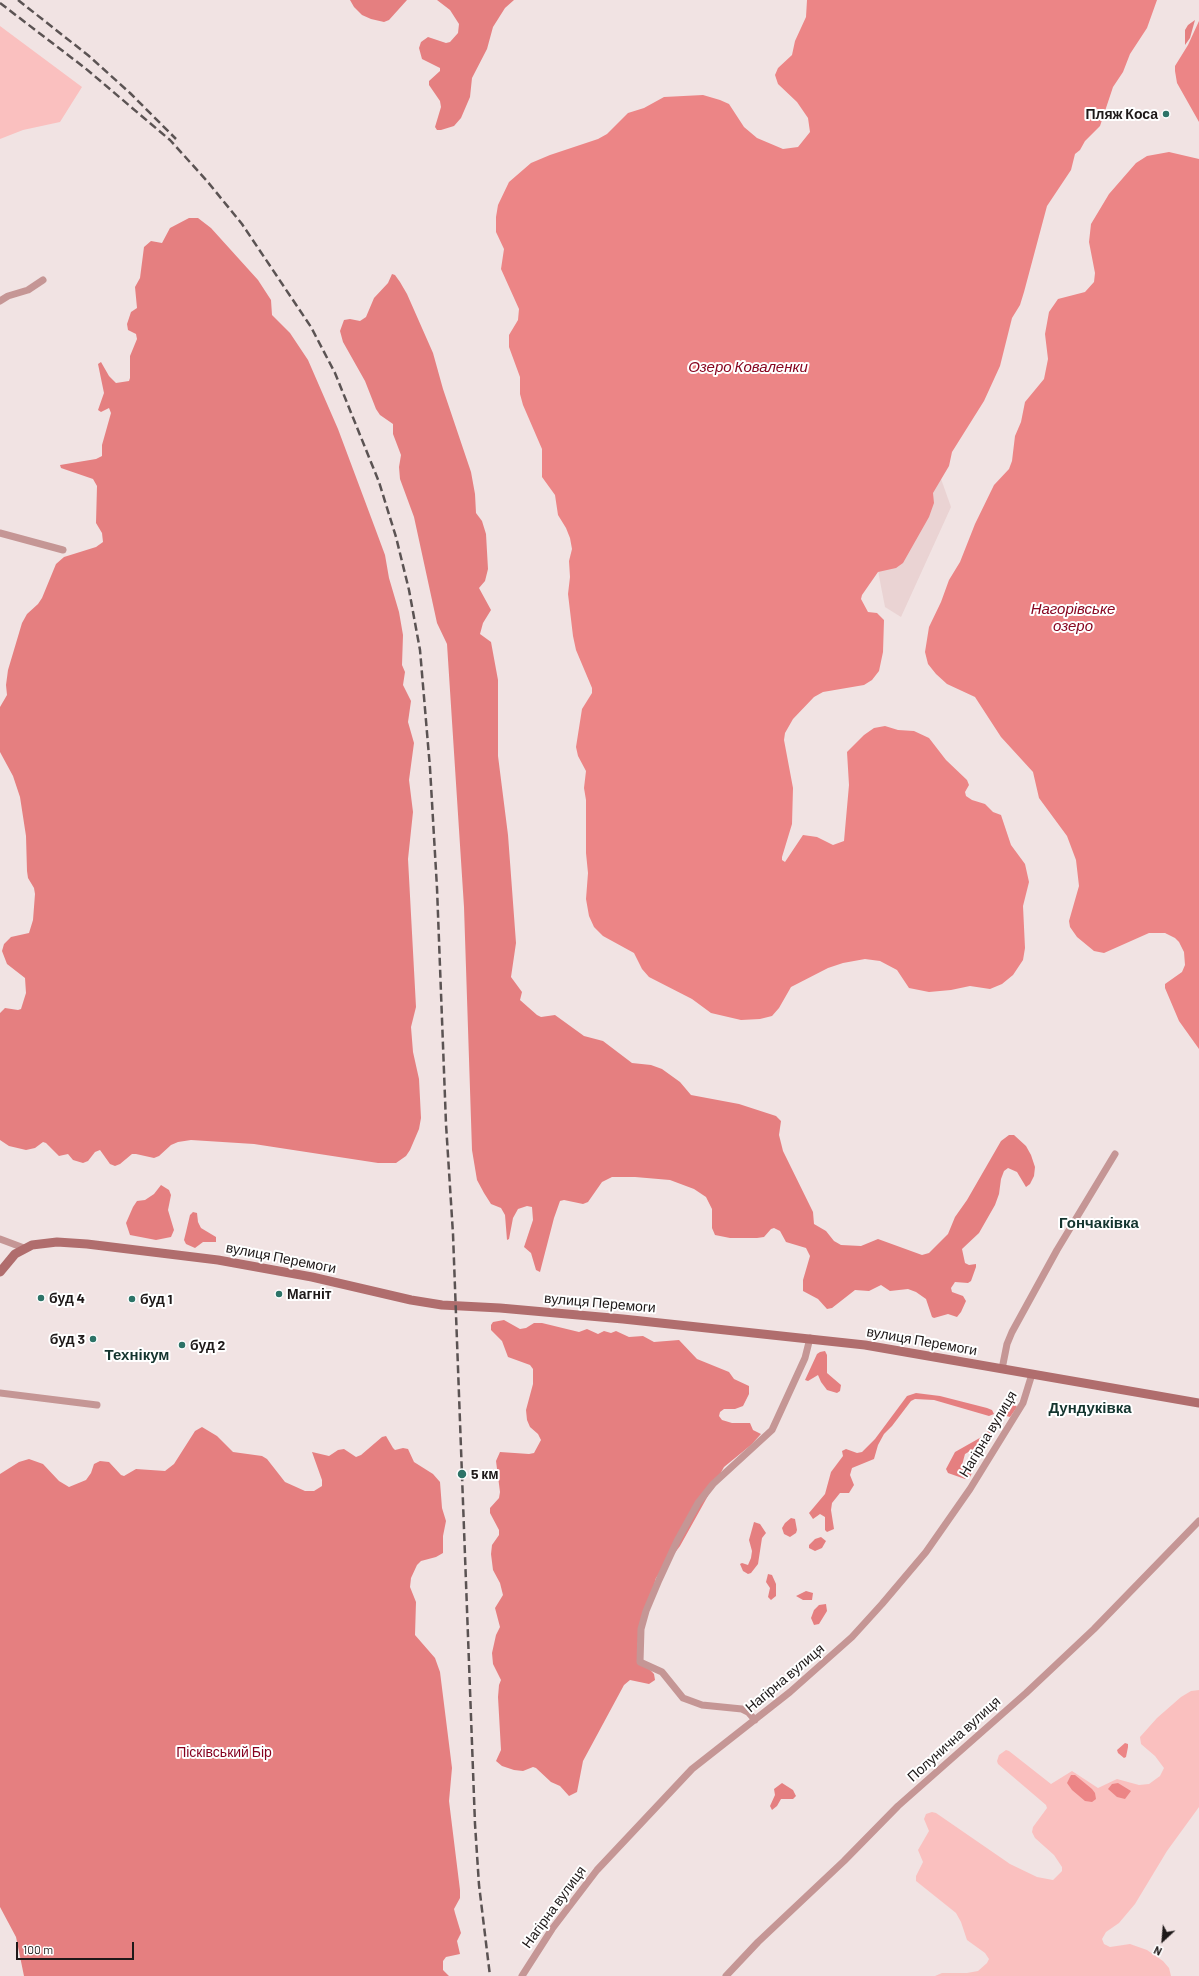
<!DOCTYPE html>
<meta charset="utf-8">
<style>
body{margin:0}
#map{position:relative;width:1199px;height:1976px;overflow:hidden;background:#f1e3e3;font-family:Barlow,sans-serif}
canvas{display:block}
.north{position:absolute;left:1143px;top:1920px;width:40px;height:40px;-webkit-text-stroke:3px #fff;paint-order:stroke;rotate:206deg;font-size:11px;font-weight:700;line-height:16px;text-align:center;color:#1e1919}
.north::after{content:'';display:block;margin:auto;width:14px;height:18px;background:#1e1919;clip-path:polygon(50% 0,100% 100%,50% 72%,0 100%)}
.scale{position:absolute;left:16px;top:1942px;width:118px;height:18px;box-sizing:border-box;border:2px solid #1e1919;border-top:0;padding-left:5px;font-size:12px;line-height:14px;white-space:nowrap;color:#1e1919;-webkit-text-stroke:3px #fff;paint-order:stroke}
</style>
<div id="map">
<canvas width="1199" height="1976"></canvas>
<div class="north">N</div>
<div class="scale">100 m</div>
</div>
<script>
const ctx = document.querySelector('canvas').getContext('2d');
ctx.lineJoin = 'round';
function fillPath(path, color) { ctx.fillStyle = color; ctx.fill(path, 'evenodd'); }
const poly = rows => new Path2D(rows.map(r => 'M' + r).join(''));
function strokePath(path, color, width, dash) { ctx.strokeStyle = color; ctx.lineWidth = width; ctx.lineCap = dash ? 'butt' : 'round'; ctx.setLineDash(dash || []); ctx.stroke(path); }
function label(font, color, halo, rows, align = 'center') {
  ctx.font = font + ' Barlow,sans-serif'; ctx.lineWidth = 4; ctx.setLineDash([]); ctx.textBaseline = 'middle'; ctx.strokeStyle = halo; ctx.fillStyle = color; for (const [text, x, y, turn = 0] of rows) {
    ctx.save(); ctx.translate(x, y); ctx.rotate((+turn || 0) * Math.PI / 180); ctx.textAlign = isNaN(turn) ? turn : align; if (halo) ctx.strokeText(text, 0, 0); ctx.fillText(text, 0, 0); ctx.restore();
  }
}
const built = poly([
 [940,476,951,507,901,617,885,607,867,514]
]);
const green = poly([
 [0,26,82,87,60,122,23,130,0,139],
 [1199,1690,1199,1807,1167,1851,1135,1904,1119,1923,1106,1932,1102,1939,1104,1944,1110,1947,1130,1944,1147,1950,1163,1961,1169,1968,1171,1976,935,1976,942,1973,967,1973,978,1971,987,1963,989,1959,985,1953,967,1940,961,1922,956,1913,916,1881,916,1876,923,1862,918,1850,929,1831,924,1819,926,1814,932,1812,936,1813,1010,1864,1037,1877,1053,1880,1062,1871,1062,1867,1054,1855,1035,1838,1032,1832,1033,1827,1047,1808,1046,1805,998,1764,997,1761,999,1755,1006,1750,1009,1751,1051,1784,1072,1771,1098,1788,1117,1779,1139,1785,1149,1784,1160,1776,1164,1768,1155,1756,1141,1744,1140,1737,1157,1718,1181,1697,1191,1691]
]);
const forest = poly([
 [350,0,407,0,389,20,384,22,371,19,362,15,354,7],
 [437,0,514,0,505,8,493,27,487,49,472,78,470,97,461,118,454,126,441,130,437,130,435,127,441,107,440,101,429,85,429,81,440,71,440,68,422,59,419,48,421,42,428,37,446,43,450,42,458,33,459,24,450,10],
 [1195,20,1190,38,1185,45,1185,30,1188,25],
 [189,218,198,218,211,228,258,280,271,300,272,315,290,333,308,360,338,429,375,528,385,555,389,578,399,612,403,635,402,665,405,672,403,685,411,701,408,722,414,743,409,780,413,812,408,859,416,1007,411,1027,413,1052,419,1079,421,1118,419,1129,410,1150,406,1156,396,1163,378,1163,254,1144,191,1140,178,1142,171,1145,159,1156,154,1158,136,1154,132,1154,120,1164,115,1166,110,1164,100,1150,95,1152,88,1161,83,1163,73,1160,68,1154,59,1156,46,1143,43,1142,35,1148,26,1150,9,1146,0,1140,0,1013,5,1008,18,1010,21,1009,26,993,25,978,7,964,2,951,4,944,11,937,29,933,33,920,35,894,34,888,28,878,27,871,26,836,20,797,13,776,0,752,0,707,7,695,6,685,8,670,22,623,27,614,38,604,42,598,56,564,64,557,96,547,103,542,102,533,96,523,97,486,93,479,61,468,60,465,96,459,102,456,102,445,111,413,109,408,101,412,98,410,104,393,98,364,101,362,109,376,116,383,129,381,130,378,130,356,137,339,136,334,128,330,127,324,131,312,137,308,135,287,140,278,144,247,151,241,162,243,170,228],
 [392,274,395,275,400,282,407,294,433,353,443,389,471,472,475,494,476,513,482,521,486,534,488,569,485,581,479,588,491,610,483,623,480,634,491,642,498,680,498,756,508,835,516,943,511,977,522,992,520,1000,537,1015,541,1017,555,1015,584,1036,603,1041,632,1063,651,1065,662,1069,680,1082,691,1095,739,1104,776,1116,781,1121,779,1135,783,1151,813,1212,814,1224,826,1231,834,1241,841,1245,861,1246,878,1239,922,1255,929,1253,948,1234,955,1217,967,1200,1001,1141,1009,1135,1014,1135,1026,1146,1031,1155,1035,1167,1034,1176,1030,1184,1026,1187,1017,1172,1008,1168,1004,1171,1001,1179,999,1194,995,1205,979,1233,962,1249,965,1263,969,1265,976,1264,976,1267,971,1281,968,1283,955,1282,951,1288,952,1292,963,1296,966,1301,961,1312,957,1317,948,1314,934,1318,932,1317,926,1299,916,1292,908,1289,890,1291,881,1285,869,1291,855,1290,832,1308,827,1309,818,1299,803,1291,803,1280,810,1256,806,1248,786,1242,780,1231,774,1228,771,1229,764,1237,757,1238,730,1238,715,1235,712,1228,712,1209,706,1197,694,1189,670,1180,635,1177,612,1177,602,1182,588,1202,583,1204,564,1200,560,1201,554,1218,540,1272,536,1270,531,1253,524,1247,533,1220,532,1207,527,1206,518,1209,513,1218,509,1239,507,1240,505,1215,501,1208,491,1204,484,1193,477,1180,472,1150,464,907,447,644,437,623,414,517,400,479,399,467,401,455,393,434,393,424,380,415,376,409,365,381,343,342,340,331,344,320,350,319,360,321,366,317,374,298,388,283],
 [161,1185,169,1190,171,1195,168,1210,174,1230,171,1237,156,1240,130,1235,126,1223,133,1207,137,1201,145,1200,154,1194],
 [193,1212,197,1213,198,1222,201,1228,216,1237,216,1242,203,1242,195,1248,186,1244,184,1240,186,1232,190,1215],
 [504,1320,520,1329,526,1328,534,1323,542,1323,579,1332,587,1329,598,1334,604,1331,611,1333,616,1331,629,1337,643,1336,654,1342,679,1340,697,1359,729,1372,734,1379,749,1386,749,1394,743,1406,735,1409,724,1409,720,1412,719,1416,722,1420,732,1423,750,1423,753,1430,761,1434,751,1445,724,1467,680,1546,656,1578,637,1646,637,1656,654,1674,655,1680,649,1684,630,1680,624,1685,583,1761,577,1792,569,1796,560,1786,551,1782,536,1768,533,1767,523,1771,514,1770,502,1766,496,1761,501,1750,498,1697,499,1685,501,1680,493,1664,492,1653,496,1635,500,1627,495,1608,503,1595,500,1583,493,1570,491,1554,492,1545,499,1535,499,1530,490,1513,490,1508,499,1498,500,1492,496,1461,500,1452,529,1454,534,1453,541,1440,538,1434,530,1427,527,1420,526,1410,533,1384,533,1369,530,1365,508,1357,502,1341,491,1330,491,1325,493,1322],
 [825,1351,827,1355,827,1373,841,1385,840,1391,837,1393,827,1390,821,1382,818,1375,808,1381,805,1380,817,1354,820,1352],
 [916,1393,940,1396,987,1408,992,1410,994,1414,989,1416,934,1400,915,1399,911,1401,892,1426,884,1434,878,1445,874,1459,852,1468,850,1475,854,1485,849,1493,840,1493,832,1503,831,1510,834,1529,827,1532,825,1530,825,1517,820,1514,813,1519,809,1513,825,1494,831,1472,843,1456,842,1451,846,1449,857,1453,862,1452,875,1439,907,1396],
 [1013,1401,1017,1407,1010,1417,1006,1416,1001,1420,987,1447,977,1447,965,1454,962,1465,964,1469,972,1473,970,1477,965,1479,948,1473,946,1469,955,1452,985,1435,1009,1403],
 [202,1427,217,1436,233,1452,262,1456,267,1459,285,1482,305,1491,314,1491,322,1486,322,1480,312,1452,329,1456,338,1450,344,1449,356,1457,361,1455,382,1437,386,1436,393,1448,395,1450,403,1448,408,1449,414,1462,433,1474,440,1482,442,1508,446,1521,443,1536,443,1553,436,1557,421,1561,417,1565,411,1578,410,1587,416,1602,415,1635,435,1658,440,1672,452,1768,449,1801,460,1890,460,1898,454,1909,455,1913,461,1933,457,1941,460,1954,446,1957,443,1961,443,1970,449,1976,24,1976,16,1937,0,1907,0,1474,19,1462,29,1459,43,1464,59,1481,69,1487,86,1480,91,1473,94,1464,100,1461,109,1462,121,1475,124,1476,136,1469,165,1471,174,1464,195,1431],
 [791,1518,795,1519,797,1530,796,1533,790,1537,784,1534,782,1528,785,1523],
 [754,1522,760,1524,766,1533,762,1538,758,1564,751,1573,748,1574,743,1571,740,1564,742,1563,748,1565,751,1558,752,1551,749,1540],
 [821,1537,826,1541,822,1548,815,1551,809,1548,809,1545,815,1539],
 [768,1574,772,1575,776,1584,776,1596,771,1600,768,1597,770,1588,766,1582],
 [806,1591,813,1593,812,1600,803,1600,796,1596],
 [826,1604,827,1611,819,1624,814,1625,811,1618,814,1610,819,1605],
 [782,1783,793,1790,796,1796,793,1799,781,1799,777,1806,772,1810,770,1806,775,1795,774,1789]
]);
const water = poly([
 [807,0,1157,0,1147,28,1130,54,1123,72,1113,87,1100,126,1085,141,1080,150,1075,154,1071,170,1047,206,1024,292,1020,305,1012,318,1000,366,984,401,952,452,949,466,933,493,934,503,929,517,903,563,896,568,878,572,862,595,861,599,868,612,877,613,884,620,883,652,879,671,872,680,864,685,823,692,814,697,793,719,785,733,784,740,793,788,792,824,782,857,782,860,785,862,803,835,817,837,833,845,844,841,849,785,847,752,864,735,874,728,885,726,898,730,914,731,929,738,946,760,967,780,969,785,965,792,966,796,972,800,985,804,993,812,1001,815,1011,845,1025,864,1029,882,1023,906,1025,948,1023,960,1013,975,1002,984,990,989,970,986,951,990,929,992,909,988,897,970,880,961,865,959,843,963,828,968,791,987,779,1008,772,1016,760,1019,741,1020,711,1013,692,999,649,977,642,969,634,953,603,936,594,927,589,916,586,899,588,873,586,853,586,800,584,788,586,771,578,756,576,747,582,709,592,693,592,688,576,650,573,636,568,594,570,577,569,561,572,549,570,538,566,528,558,515,555,495,542,477,542,449,523,405,520,394,520,377,509,347,509,335,518,320,519,309,501,269,504,249,496,232,496,217,498,205,509,182,531,163,550,155,598,139,607,134,628,113,644,108,664,97,703,95,720,100,729,104,744,127,757,138,783,149,798,147,810,132,808,118,797,102,778,84,775,75,778,68,792,55,795,41,806,17],
 [1199,21,1199,122,1177,83,1175,71,1175,66,1188,45],
 [1169,152,1199,159,1199,1049,1179,1021,1165,988,1165,984,1182,972,1185,965,1184,952,1179,942,1175,938,1165,933,1149,933,1104,953,1094,951,1077,937,1070,927,1069,921,1079,886,1076,860,1067,836,1039,798,1033,772,1001,737,975,697,947,684,936,674,928,664,925,652,929,627,941,602,949,580,960,562,975,524,994,485,1009,469,1012,461,1015,436,1021,422,1025,402,1044,379,1048,359,1045,334,1049,312,1058,299,1085,292,1094,282,1095,273,1089,242,1091,224,1109,194,1136,163,1147,156],
 [1125,1743,1128,1744,1128,1747,1126,1757,1124,1758,1118,1753,1117,1750],
 [1071,1775,1075,1775,1092,1789,1095,1793,1096,1799,1092,1802,1085,1801,1072,1790,1067,1783],
 [1118,1783,1131,1791,1125,1799,1117,1797,1108,1789,1112,1784]
]);
const street = poly([
 [0,301,8,296,28,290,43,280],
 [0,533,63,550],
 [0,1239,24,1248],
 [1002,1369,1007,1344,1012,1332,1057,1250,1115,1154],
 [0,1393,97,1405],
 [755,1720,748,1712,742,1709,702,1705,683,1698,662,1672,640,1662,641,1629,646,1611,659,1580,677,1541,698,1503,713,1484,772,1430,805,1358,810,1338],
 [522,1976,552,1929,597,1870,692,1769,790,1692,852,1637,882,1604,926,1552,970,1489,1023,1403,1032,1374],
 [726,1976,758,1942,844,1861,898,1806,1026,1693,1094,1629,1199,1521]
]);
const secondary = poly([
 [0,1272,15,1254,32,1245,57,1242,87,1244,218,1260,312,1277,411,1300,442,1305,500,1308,623,1319,865,1345,1199,1403]
]);
const rail = poly([
 [18,0,89,56,130,93,176,139],
 [0,3,85,68,170,140,207,181,242,224,311,327,335,373,379,482,396,537,409,590,420,650,430,768,437,888,446,1124,453,1234,475,1824,479,1885,490,1976]
]);
const markers = [
 [1166,114,4,"#2d7367"],
 [279,1294,4,"#2d7367"],
 [41,1298,4,"#2d7367"],
 [132,1299,4,"#2d7367"],
 [93,1339,4,"#2d7367"],
 [182,1345,4,"#2d7367"],
 [462,1474,5,"#2d7367"]
];
const poiNames = [
 ["Пляж Коса",1158,114,"right"],
 ["Магніт",287,1294],
 ["буд 4",49,1298],
 ["буд 1",140,1299],
 ["буд 3",85,1339,"right"],
 ["буд 2",190,1345],
 ["5 км",471,1474]
];
const streetNames = [
 ["вулиця Перемоги",281,1258,11],
 ["вулиця Перемоги",600,1303,5],
 ["вулиця Перемоги",922,1341,10],
 ["Нагірна вулиця",988,1434,-59],
 ["Нагірна вулиця",785,1678,-40],
 ["Полунична вулиця",954,1739,-42],
 ["Нагірна вулиця",554,1907,-54]
];
const parkNames = [
 ["Пісківський Бір",224,1752]
];
const waterNames = [
 ["Озеро Коваленки",748,367],
 ["Нагорівське",1073,609],
 ["озеро",1073,626]
];
const neighbourhoodNames = [
 ["Гончаківка",1099,1223],
 ["Технікум",137,1355],
 ["Дундуківка",1090,1408]
];
fillPath(built, '#ead3d3');
fillPath(green, '#fac0bf');
fillPath(forest, '#e57f80');
fillPath(water, '#ec8586');
strokePath(street, '#c59695', 7);
strokePath(secondary, '#b06d6d', 9);
strokePath(rail, '#5b5353', 2.5, [8, 4]);
for (const [x, y, r, color] of markers) { const dot = new Path2D(); dot.arc(x, y, r, 0, 2 * Math.PI); ctx.fillStyle = color; ctx.fill(dot); strokePath(dot, '#fff', 1.5); }
label('bold 14px', '#1e1919', '#fff', poiNames, 'left');
label('14px', '#1e1919', '#fff', streetNames);
label('14px', '#85011f', '#fff', parkNames);
label('italic 15px', '#880721', '#fff', waterNames);
label('bold 15px', '#14352f', '#fff', neighbourhoodNames);
</script>
